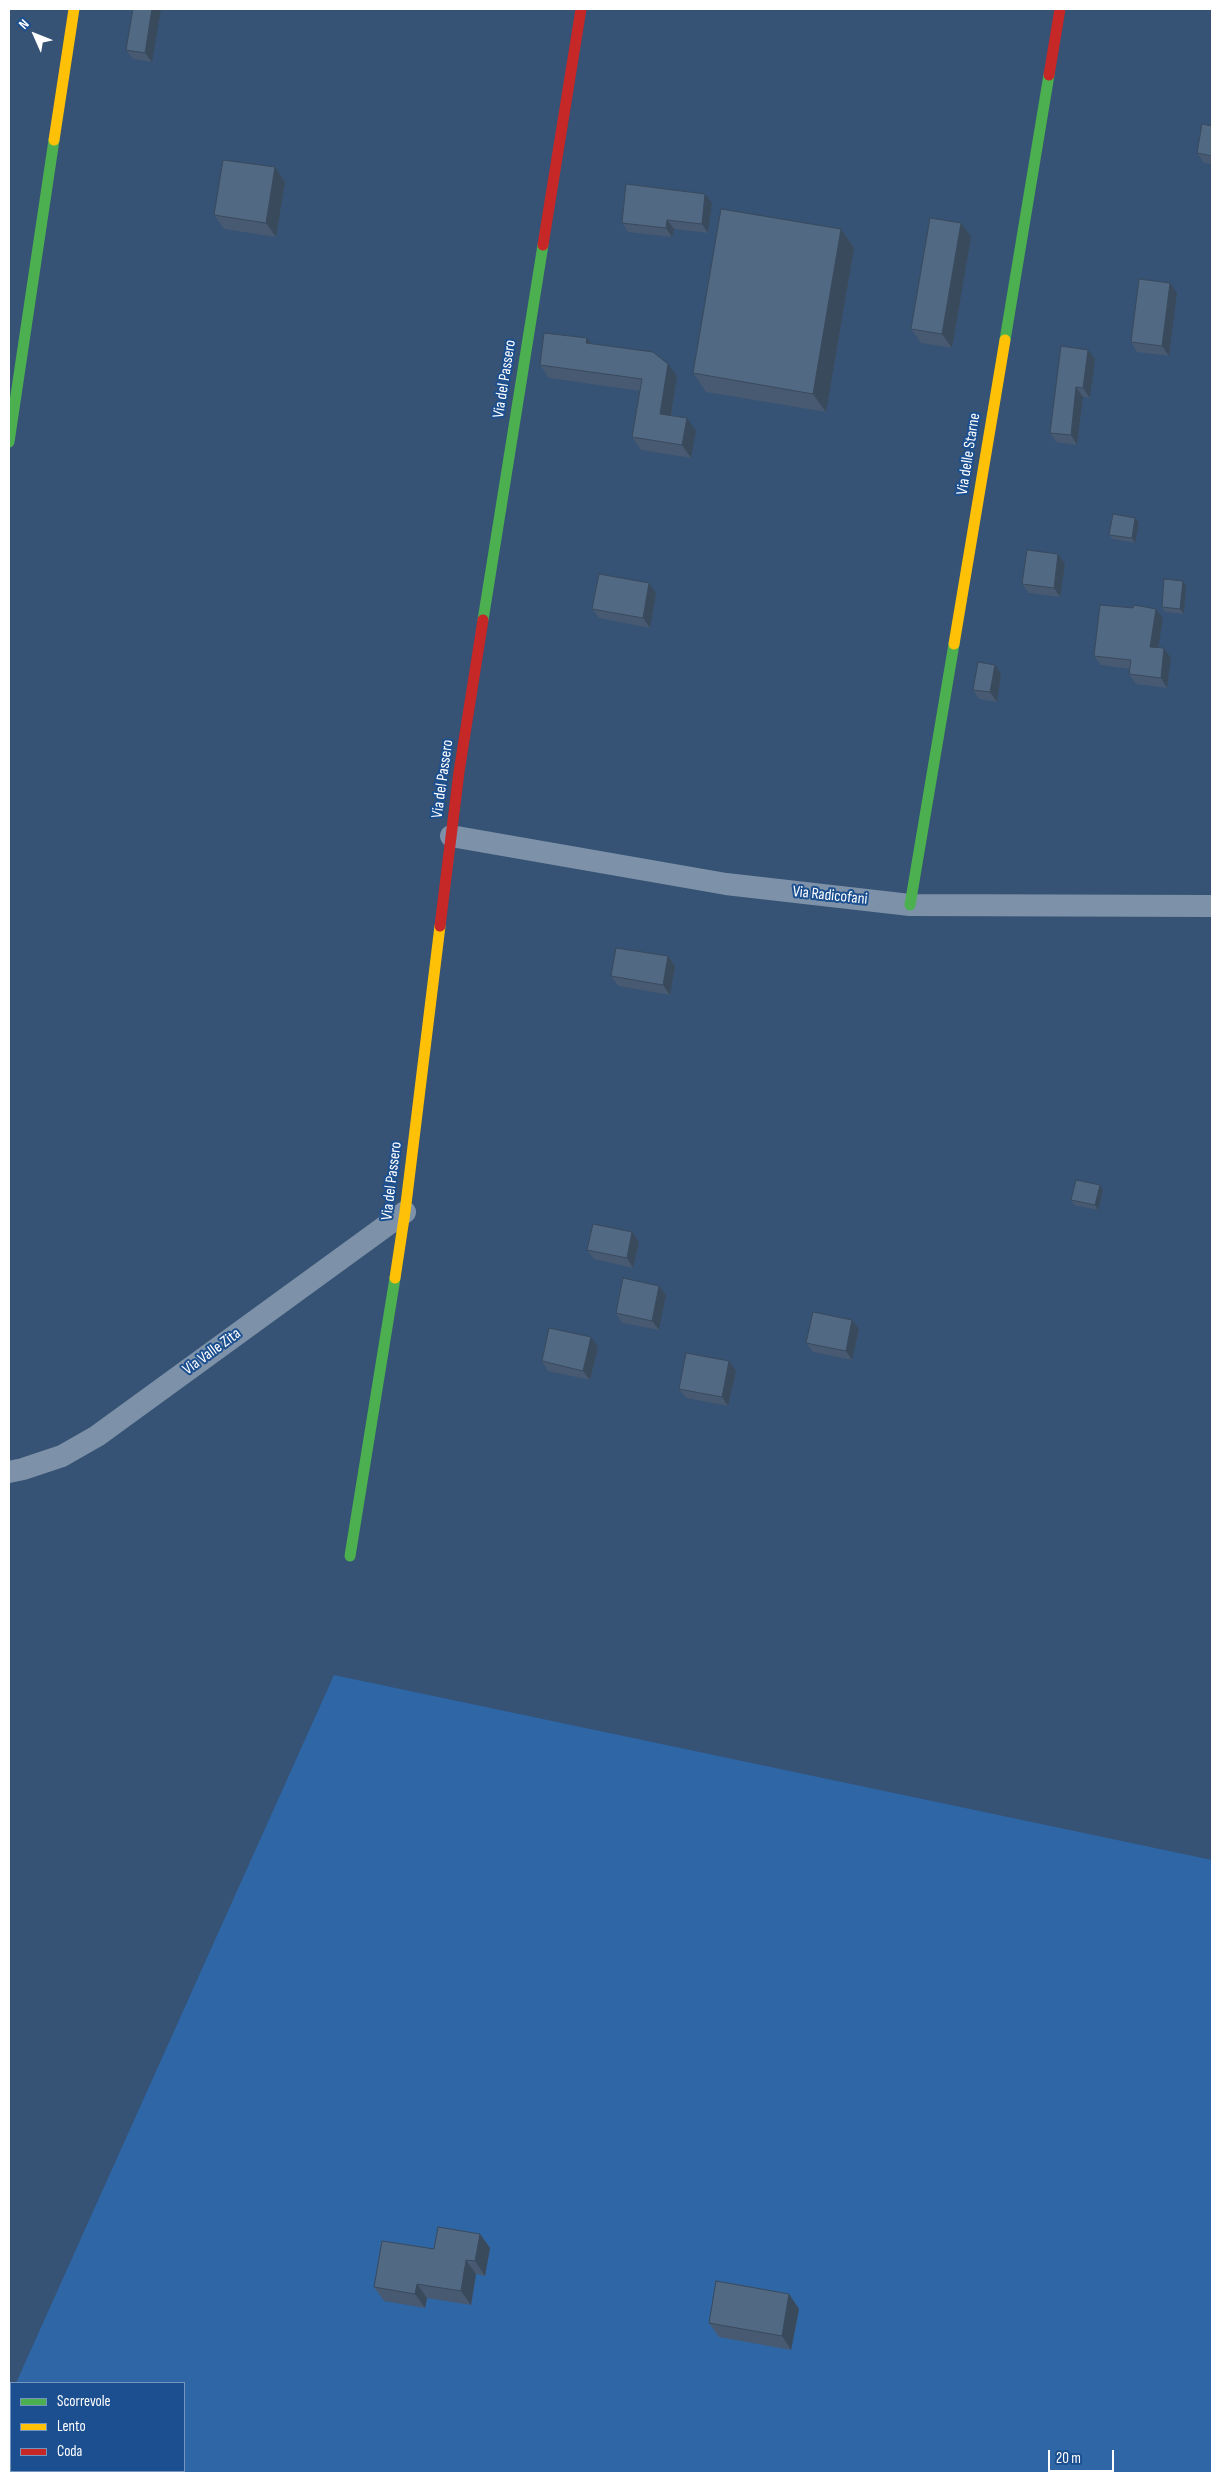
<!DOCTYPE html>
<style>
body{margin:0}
#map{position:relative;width:1221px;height:2482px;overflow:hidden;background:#365274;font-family:"Sofia Sans Condensed",sans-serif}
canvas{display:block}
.frame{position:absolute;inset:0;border:10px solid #fff;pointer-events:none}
.legend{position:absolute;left:10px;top:2382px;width:175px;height:90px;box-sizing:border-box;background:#1b4f8f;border:1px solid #7695bc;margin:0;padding:6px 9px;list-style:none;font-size:15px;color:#fff}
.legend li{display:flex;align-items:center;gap:10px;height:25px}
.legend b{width:25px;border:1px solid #7695bc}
.north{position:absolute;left:10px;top:10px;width:50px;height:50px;-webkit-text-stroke:4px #1b4f8f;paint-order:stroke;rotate:314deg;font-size:14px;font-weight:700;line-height:20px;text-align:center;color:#fff}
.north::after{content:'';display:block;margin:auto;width:18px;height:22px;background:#fff;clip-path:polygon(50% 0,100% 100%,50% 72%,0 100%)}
.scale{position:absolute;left:1048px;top:2450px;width:66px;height:22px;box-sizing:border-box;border:2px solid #fff;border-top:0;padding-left:6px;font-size:15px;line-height:18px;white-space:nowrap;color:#fff;-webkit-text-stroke:4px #1b4f8f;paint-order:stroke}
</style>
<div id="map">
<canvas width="1221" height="2482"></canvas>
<div class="frame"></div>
<ul class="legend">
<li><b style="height:6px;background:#4caf50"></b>Scorrevole</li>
<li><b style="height:6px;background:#ffc107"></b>Lento</li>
<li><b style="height:6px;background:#c62828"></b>Coda</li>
</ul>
<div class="north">N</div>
<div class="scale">20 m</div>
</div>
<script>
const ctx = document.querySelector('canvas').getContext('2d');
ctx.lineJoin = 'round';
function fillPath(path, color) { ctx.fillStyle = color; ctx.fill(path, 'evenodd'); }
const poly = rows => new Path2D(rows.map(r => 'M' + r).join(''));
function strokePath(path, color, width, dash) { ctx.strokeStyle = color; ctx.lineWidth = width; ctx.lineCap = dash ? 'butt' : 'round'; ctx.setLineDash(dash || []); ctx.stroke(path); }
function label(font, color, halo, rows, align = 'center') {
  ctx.font = font + ' "Sofia Sans Condensed",sans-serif'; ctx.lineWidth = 4; ctx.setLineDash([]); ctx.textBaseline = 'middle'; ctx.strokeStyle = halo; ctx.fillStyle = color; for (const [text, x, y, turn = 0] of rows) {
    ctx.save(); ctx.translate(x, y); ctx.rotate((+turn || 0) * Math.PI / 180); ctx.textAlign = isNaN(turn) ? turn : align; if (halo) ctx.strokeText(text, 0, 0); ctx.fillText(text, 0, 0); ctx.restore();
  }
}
const green = poly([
 [334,1675,1212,1860,1212,2473,9,2473,9,2400,11,2395,11,2471,184,2471,184,2383,16,2383]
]);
const street = poly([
 [451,836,726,884,910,905,1212,906],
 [9,1472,23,1469,62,1456,97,1436,405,1212]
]);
const fast = poly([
 [1005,340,1049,75],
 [9,442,54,140],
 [483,620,543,245],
 [910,905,954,644],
 [350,1556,395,1278]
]);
const slow = poly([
 [54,140,74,9],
 [954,644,1005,340],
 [395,1278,405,1212,440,926]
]);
const jam = poly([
 [1049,75,1060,9],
 [543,245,581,9],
 [440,926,459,772,483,620]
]);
const wall = poly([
 [133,9,152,62,133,59,126,50],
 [1212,126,1212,164,1204,163,1197,153],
 [275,167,285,182,276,237,224,229,214,215],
 [712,203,708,233,674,229,672,237,628,232,622,223],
 [961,223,971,237,952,348,921,343,911,329],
 [841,229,854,248,826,412,706,392,693,373],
 [1177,293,1169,356,1137,352,1131,342],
 [590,344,677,376,671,416,696,431,691,458,641,450,632,437,640,391,549,378,540,365],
 [1088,350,1095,359,1090,398,1083,397,1077,445,1056,442,1050,433],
 [1135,518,1139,523,1135,543,1113,539,1109,535],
 [1058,554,1065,564,1060,597,1029,593,1022,584],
 [1183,581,1186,585,1184,614,1165,612,1162,607],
 [649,583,656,593,650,628,599,618,592,609],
 [1133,608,1156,609,1163,618,1158,648,1164,648,1171,658,1167,688,1136,684,1129,674,1130,669,1101,665,1094,656],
 [1001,674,997,702,979,699,973,690],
 [668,956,675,966,670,995,618,986,611,976],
 [1100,1185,1103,1190,1098,1210,1074,1205,1071,1200],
 [632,1232,639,1242,633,1268,594,1259,587,1250],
 [659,1286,666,1295,659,1330,622,1323,616,1313],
 [852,1320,859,1329,852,1360,813,1352,806,1343],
 [598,1347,590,1380,548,1371,542,1361],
 [736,1371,728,1406,686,1398,679,1389],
 [480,2234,490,2248,485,2276,476,2274,471,2305,427,2298,425,2308,384,2301,374,2287,434,2249],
 [789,2294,799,2309,791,2350,719,2337,709,2323]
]);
const shadedWall = poly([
 [152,9,161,9,152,62,145,53],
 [275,167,285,182,276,237,266,223],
 [705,194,712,203,708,233,702,224],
 [667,220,674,229,672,237,666,228],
 [961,223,971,237,952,348,942,334],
 [841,229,854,248,826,412,813,394],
 [1170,283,1177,293,1169,356,1162,346],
 [587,338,596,351,586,343],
 [1088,350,1095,359,1090,398,1083,388],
 [668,364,677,376,669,427,660,414],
 [1076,387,1083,397,1077,445,1071,435],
 [687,418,696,431,691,458,682,445],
 [1135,518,1139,523,1135,543,1132,538],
 [1058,554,1065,564,1060,597,1054,588],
 [1183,581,1186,585,1184,614,1180,609],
 [649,583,656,593,650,628,643,618],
 [1156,609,1163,618,1157,656,1150,647],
 [1164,648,1171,658,1167,688,1161,678],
 [995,665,1001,674,997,702,990,692],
 [668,956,675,966,670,995,663,985],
 [1100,1185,1103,1190,1098,1210,1095,1205],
 [632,1232,639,1242,633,1268,627,1258],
 [659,1286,666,1295,659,1330,652,1321],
 [852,1320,859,1329,852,1360,846,1351],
 [591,1337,598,1347,590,1380,583,1371],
 [729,1361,736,1371,728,1406,722,1397],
 [480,2234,490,2248,485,2276,475,2261],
 [466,2260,476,2274,471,2305,461,2291],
 [417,2284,427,2298,425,2308,415,2294],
 [789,2294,799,2309,791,2350,782,2336]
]);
const building = poly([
 [133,9,152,9,145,53,126,50,133,9],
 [1202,124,1212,126,1212,156,1197,153,1202,124],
 [223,160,275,167,266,223,214,215,223,160],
 [626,184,705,194,702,224,667,220,666,228,622,223,626,184],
 [721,209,841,229,813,394,693,373,721,209],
 [930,218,961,223,942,334,911,329,930,218],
 [1139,279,1170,283,1162,346,1131,342,1139,279],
 [544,333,587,338,586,343,653,352,668,364,660,414,687,418,682,445,632,437,642,379,540,365,544,333],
 [1061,346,1088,350,1083,388,1076,387,1071,435,1050,433,1061,346],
 [1113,514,1135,518,1132,538,1109,535,1113,514],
 [1027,550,1058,554,1054,588,1022,584,1027,550],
 [599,574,649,583,643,618,592,609,599,574],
 [1164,579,1183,581,1180,609,1162,607,1164,579],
 [1100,605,1133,608,1134,605,1156,609,1150,647,1164,648,1161,678,1129,674,1131,660,1094,656,1100,605],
 [978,662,995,665,990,692,973,690,978,662],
 [616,948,668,956,663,985,611,976,616,948],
 [1076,1180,1100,1185,1095,1205,1071,1200,1076,1180],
 [593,1224,632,1232,627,1258,587,1250,593,1224],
 [623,1278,659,1286,652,1321,616,1313,623,1278],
 [813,1312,852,1320,846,1351,806,1343,813,1312],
 [549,1328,591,1337,583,1371,542,1361,549,1328],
 [686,1353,729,1361,722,1397,679,1389,686,1353],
 [438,2227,480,2234,475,2261,466,2260,461,2291,417,2284,415,2294,374,2287,382,2241,434,2249,438,2227],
 [716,2281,789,2294,782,2336,709,2323,716,2281]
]);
const streetNames = [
 ["Via del Passero",505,379,-81],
 ["Via delle Starne",969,454,-81],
 ["Via del Passero",443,779,-82],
 ["Via Radicofani",830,896,6],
 ["Via del Passero",392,1181,-83],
 ["Via Valle Zita",212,1352,-36]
];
fillPath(green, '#2f66a5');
strokePath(street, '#7d92a8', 22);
strokePath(fast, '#4caf50', 11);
strokePath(slow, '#ffc107', 11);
strokePath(jam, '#c62828', 11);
fillPath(wall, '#475a72');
fillPath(shadedWall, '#394a5c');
fillPath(building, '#526984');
strokePath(building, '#394a5c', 1);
label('16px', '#fff', '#1b4f8f', streetNames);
</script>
